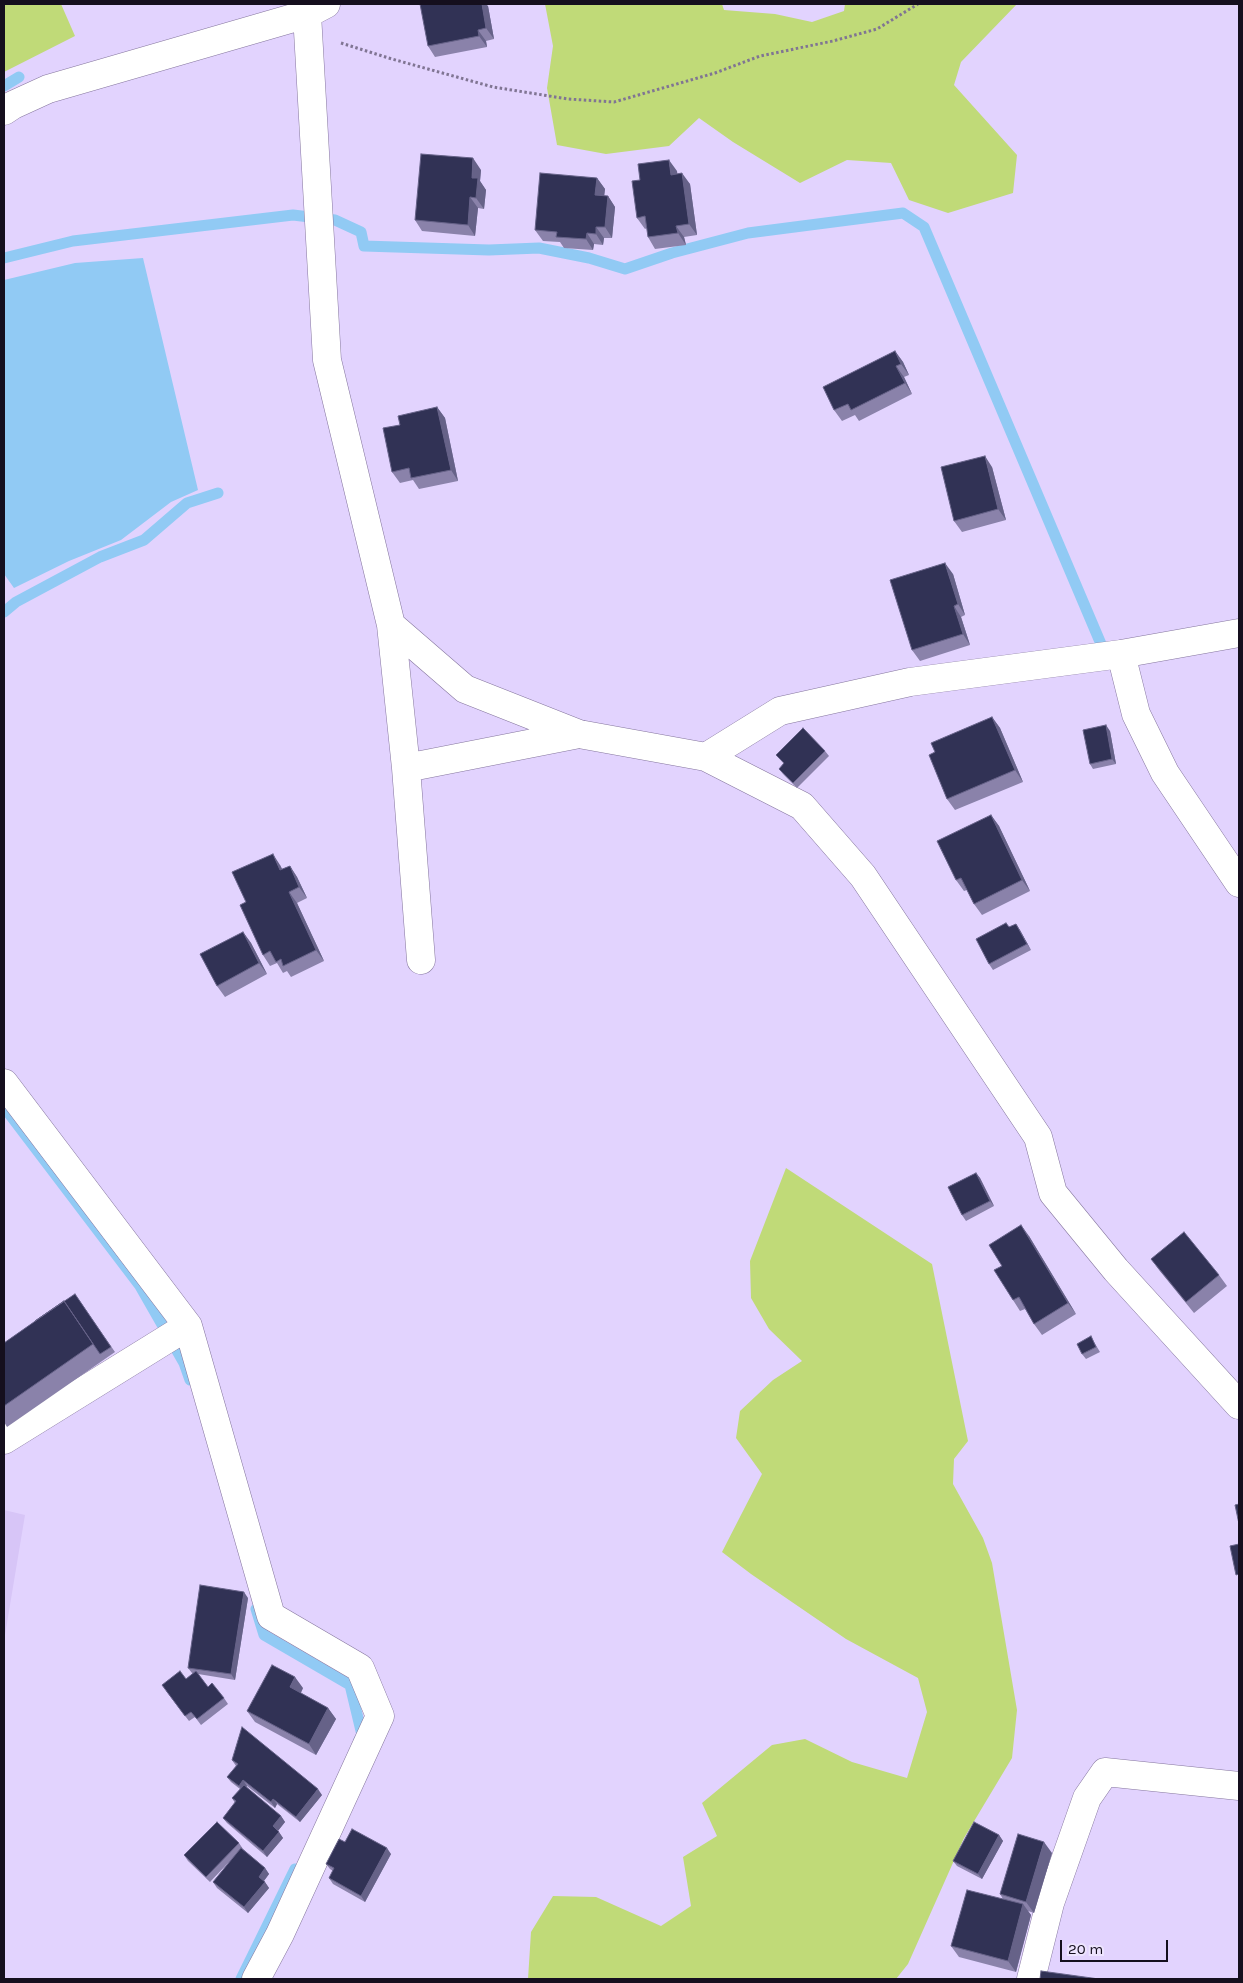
<!DOCTYPE html>
<style>
body{margin:0}
#map{position:relative;width:1243px;height:1983px;overflow:hidden;background:#e2d3fe;font-family:Karla,sans-serif}
canvas{display:block}
.frame{position:absolute;inset:0;border:5px solid #150f1e;pointer-events:none}
.scale{position:absolute;left:1060px;top:1940px;width:108px;height:22px;box-sizing:border-box;border:2px solid #150f1e;border-top:0;padding-left:6px;font-size:15px;line-height:18px;white-space:nowrap;color:#150f1e;-webkit-text-stroke:4px #ede4fe;paint-order:stroke}
</style>
<div id="map">
<canvas width="1243" height="1983"></canvas>
<div class="frame"></div>
<div class="scale">20 m</div>
</div>
<script>
const ctx = document.querySelector('canvas').getContext('2d');
ctx.lineJoin = 'round';
function fillPath(path, color) { ctx.fillStyle = color; ctx.fill(path, 'evenodd'); }
const poly = rows => new Path2D(rows.map(r => 'M' + r).join(''));
function strokePath(path, color, width, dash) { ctx.strokeStyle = color; ctx.lineWidth = width; ctx.lineCap = dash ? 'butt' : 'round'; ctx.setLineDash(dash || []); ctx.stroke(path); }
const built = poly([
 [4,1510,25,1515,4,1641]
]);
const green = poly([
 [4,4,61,4,75,36,4,72],
 [545,4,722,4,724,10,775,14,812,22,844,11,845,4,1017,4,961,62,954,85,1017,155,1013,193,948,213,909,200,891,163,847,160,800,183,733,142,699,118,669,146,606,154,557,145,547,88,553,46],
 [786,1168,932,1264,968,1441,954,1459,953,1484,983,1538,992,1563,1017,1710,1012,1758,964,1838,908,1964,896,1979,528,1979,531,1932,553,1896,596,1897,661,1926,691,1906,683,1857,717,1836,702,1803,772,1745,805,1739,852,1762,907,1778,927,1712,918,1678,846,1639,751,1574,722,1552,762,1474,736,1438,740,1411,773,1380,802,1361,769,1329,751,1298,750,1261]
]);
const water = poly([
 [143,258,198,490,171,502,121,540,69,561,14,588,4,574,4,280,75,263]
]);
const stream = poly([
 [4,86,19,77],
 [4,258,73,241,293,215,335,220,361,232,364,246,489,250,539,248,589,258,625,269,672,253,748,233,903,213,924,227,1101,644],
 [4,612,16,602,100,557,144,540,187,503,218,493],
 [4,1107,140,1286,184,1363,190,1380],
 [256,1609,264,1635,350,1685,362,1735,359,1740],
 [241,1979,295,1869]
]);
const path = poly([
 [341,43,392,59,493,87,568,99,614,102,715,73,760,56,833,41,877,29,918,4]
]);
const minor = poly([
 [307,14,327,360,391,625,465,689,579,734,706,757,802,806,863,876,1038,1137,1053,1193,1116,1270,1239,1405],
 [4,111,13,105,48,89,307,14,326,4],
 [391,625,406,768,421,960],
 [1121,654,1136,714,1165,773,1239,883],
 [706,757,780,711,910,682,1121,654,1239,633],
 [406,768,579,734],
 [4,1083,188,1326,271,1616,360,1668,380,1716,280,1934,256,1979],
 [4,1440,188,1326],
 [1031,1979,1050,1903,1087,1798,1105,1772,1239,1786]
]);
const wall = poly([
 [488,6,494,39,486,41,487,47,435,57,428,46],
 [481,170,480,181,486,190,484,209,478,208,475,236,422,231,415,220],
 [677,171,677,174,690,184,697,235,684,237,686,245,655,249,648,237,647,228,645,229,637,218,640,180],
 [597,178,605,189,604,196,608,196,615,207,612,238,604,238,603,245,594,244,593,250,564,248,560,242,543,241,535,230],
 [895,351,903,362,909,375,904,377,912,394,859,421,855,415,842,421,834,410],
 [437,407,445,418,458,481,419,489,413,480,400,483,392,472,400,425],
 [992,467,1006,520,962,532,954,521],
 [953,574,965,615,961,617,970,645,920,661,912,650],
 [992,717,1000,728,1023,782,955,810,947,799,935,752],
 [1110,731,1116,764,1093,769,1090,764],
 [825,751,829,756,797,788,783,774,779,769,784,764,776,755],
 [991,815,999,826,1030,891,982,915,974,904,967,890,964,891,956,880],
 [280,865,282,869,290,866,297,877,307,898,297,903,324,961,291,977,287,971,283,973,277,963,270,966,263,955,246,902],
 [1016,924,1031,950,993,970,989,964],
 [243,932,251,943,267,974,225,997,217,986],
 [976,1173,980,1178,994,1206,966,1221,962,1215],
 [1029,1236,1076,1314,1042,1335,1034,1324,1025,1309,1020,1311,1013,1300,1002,1266],
 [1151,1259,1219,1275,1227,1286,1194,1313,1159,1270],
 [75,1294,115,1352,7,1427,4,1422,4,1343],
 [1091,1336,1094,1342,1100,1352,1086,1359,1082,1354],
 [248,1598,235,1680,198,1674,208,1687,224,1698,228,1704,201,1725,195,1717,189,1721,166,1691,186,1679,193,1673,192,1673,188,1668],
 [303,1688,301,1693,328,1708,336,1719,316,1755,255,1722,247,1711],
 [232,1760,322,1795,300,1822,277,1804,275,1808,247,1786,246,1787,281,1816,285,1822,278,1831,283,1838,267,1857,227,1823,223,1818,235,1803,232,1798,240,1789,231,1782,227,1777,236,1766],
 [999,1835,1003,1841,982,1879,957,1866,953,1861],
 [345,1842,391,1854,365,1902,333,1884,329,1878,333,1871,330,1869,326,1864],
 [239,1843,243,1849,265,1868,269,1874,264,1881,269,1888,248,1913,217,1888,213,1882,230,1861,210,1882,188,1861,184,1855],
 [1052,1853,1034,1913,1028,1911,1031,1915,1016,1972,959,1957,951,1946,1003,1899,1000,1894]
]);
const shadedWall = poly([
 [482,4,486,4,488,6,494,39,486,28],
 [478,30,486,41,487,47,479,36],
 [473,158,481,170,480,181,486,190,484,209,476,198,472,178],
 [669,160,677,171,679,186,671,175],
 [682,173,690,184,697,235,689,224],
 [597,178,605,189,603,206,595,195],
 [608,196,615,207,612,238,605,227],
 [470,197,478,208,475,236,468,225],
 [676,226,684,237,686,245,678,233],
 [596,227,604,238,603,245,596,234],
 [587,233,594,244,593,250,586,239],
 [895,351,903,362,909,375,901,364],
 [896,366,904,377,912,394,905,383],
 [437,407,445,418,458,481,451,470],
 [985,456,992,467,1006,520,998,509],
 [945,563,953,574,965,615,958,604],
 [954,606,961,617,970,645,963,634],
 [992,717,1000,728,1023,782,1015,770],
 [1106,725,1110,731,1116,764,1112,759],
 [991,815,999,826,1030,891,1022,880],
 [273,854,280,865,288,881,280,870],
 [290,866,297,877,307,898,299,887],
 [289,892,297,903,324,961,316,950],
 [1016,924,1020,930,1031,950,1027,944],
 [243,932,251,943,267,974,259,963],
 [976,1173,980,1178,994,1206,990,1201],
 [1021,1225,1029,1236,1076,1314,1068,1303],
 [244,1592,248,1598,235,1680,231,1674],
 [295,1677,303,1688,298,1698,290,1687],
 [328,1708,336,1719,316,1755,309,1744],
 [243,1780,247,1786,243,1791,239,1786],
 [318,1789,322,1795,300,1822,296,1817],
 [273,1799,277,1804,275,1808,271,1802],
 [281,1816,285,1822,277,1832,273,1826],
 [279,1832,283,1838,267,1857,263,1851],
 [999,1835,1003,1841,982,1879,978,1874],
 [1044,1842,1052,1853,1034,1913,1026,1902],
 [387,1848,391,1854,365,1902,361,1896],
 [265,1868,269,1874,263,1882,259,1877],
 [265,1882,269,1888,248,1913,244,1907],
 [1023,1904,1031,1915,1016,1972,1008,1961]
]);
const building = poly([
 [420,4,482,4,486,28,478,30,479,36,428,46,420,4],
 [421,154,473,158,472,178,478,178,476,198,470,197,468,225,415,220,421,154],
 [669,160,671,175,682,173,689,224,676,226,678,233,648,237,645,216,637,218,632,181,640,180,638,164,669,160],
 [540,173,597,178,595,195,608,196,605,227,596,227,596,234,587,233,586,239,556,237,557,232,535,230,540,173],
 [895,351,901,364,896,366,905,383,851,410,848,404,834,410,823,387,895,351],
 [437,407,451,470,411,478,409,468,392,472,383,428,400,425,398,416,437,407],
 [985,456,998,509,954,521,941,467,985,456],
 [945,563,958,604,954,606,963,634,912,650,890,580,945,563],
 [992,717,1015,770,947,799,929,755,935,752,931,743,992,717],
 [1106,725,1112,759,1090,764,1083,730,1106,725],
 [803,728,825,751,793,783,779,769,784,763,776,755,803,728],
 [991,815,1022,880,974,904,961,878,956,880,937,841,991,815],
 [273,854,280,870,290,866,299,887,289,892,316,950,283,966,281,959,276,962,270,951,263,955,240,905,246,902,232,872,273,854],
 [1006,923,1009,927,1016,924,1027,944,989,964,976,939,1006,923],
 [243,932,259,963,217,986,200,954,243,932],
 [976,1173,990,1201,962,1215,948,1187,976,1173],
 [1021,1225,1068,1303,1034,1324,1019,1297,1013,1300,994,1270,1002,1266,989,1245,1021,1225],
 [1184,1232,1219,1275,1186,1302,1151,1259,1184,1232],
 [75,1294,111,1347,100,1354,64,1301,35,1321,75,1294],
 [64,1301,93,1344,4,1406,4,1343,64,1301],
 [1091,1336,1096,1347,1082,1354,1077,1344,1091,1336],
 [1239,1504,1239,1524,1235,1505,1239,1504],
 [1239,1544,1239,1574,1236,1575,1230,1546,1239,1544],
 [200,1585,244,1592,231,1674,188,1668,200,1585],
 [272,1665,295,1677,290,1687,328,1708,309,1744,247,1711,272,1665],
 [180,1671,186,1679,196,1671,208,1687,212,1683,224,1698,197,1719,191,1712,185,1716,162,1685,180,1671],
 [242,1727,318,1789,296,1817,273,1799,271,1802,243,1780,239,1786,227,1777,238,1764,232,1760,242,1727],
 [244,1785,281,1816,273,1826,279,1832,263,1851,223,1818,236,1801,232,1798,244,1785],
 [217,1822,239,1843,206,1877,184,1855,217,1822],
 [974,1822,999,1835,978,1874,953,1861,974,1822],
 [352,1829,387,1848,361,1896,329,1878,334,1868,326,1864,339,1839,345,1842,352,1829],
 [1018,1834,1044,1842,1026,1902,1000,1894,1018,1834],
 [241,1848,265,1868,259,1877,265,1882,244,1907,213,1882,241,1848],
 [967,1890,1023,1904,1008,1961,951,1946,967,1890],
 [1041,1971,1099,1979,1040,1979,1041,1971]
]);
fillPath(built, '#d7c5f7');
fillPath(green, '#c0da78');
fillPath(water, '#91caf4');
strokePath(stream, '#91caf4', 11);
strokePath(minor, '#85769e', 29);
strokePath(path, '#807593', 3, [2.5, 2.5]);
strokePath(minor, '#fff', 28);
fillPath(wall, '#8a82aa');
fillPath(shadedWall, '#666288');
fillPath(building, '#313255');
strokePath(building, '#666288', 1);
</script>
